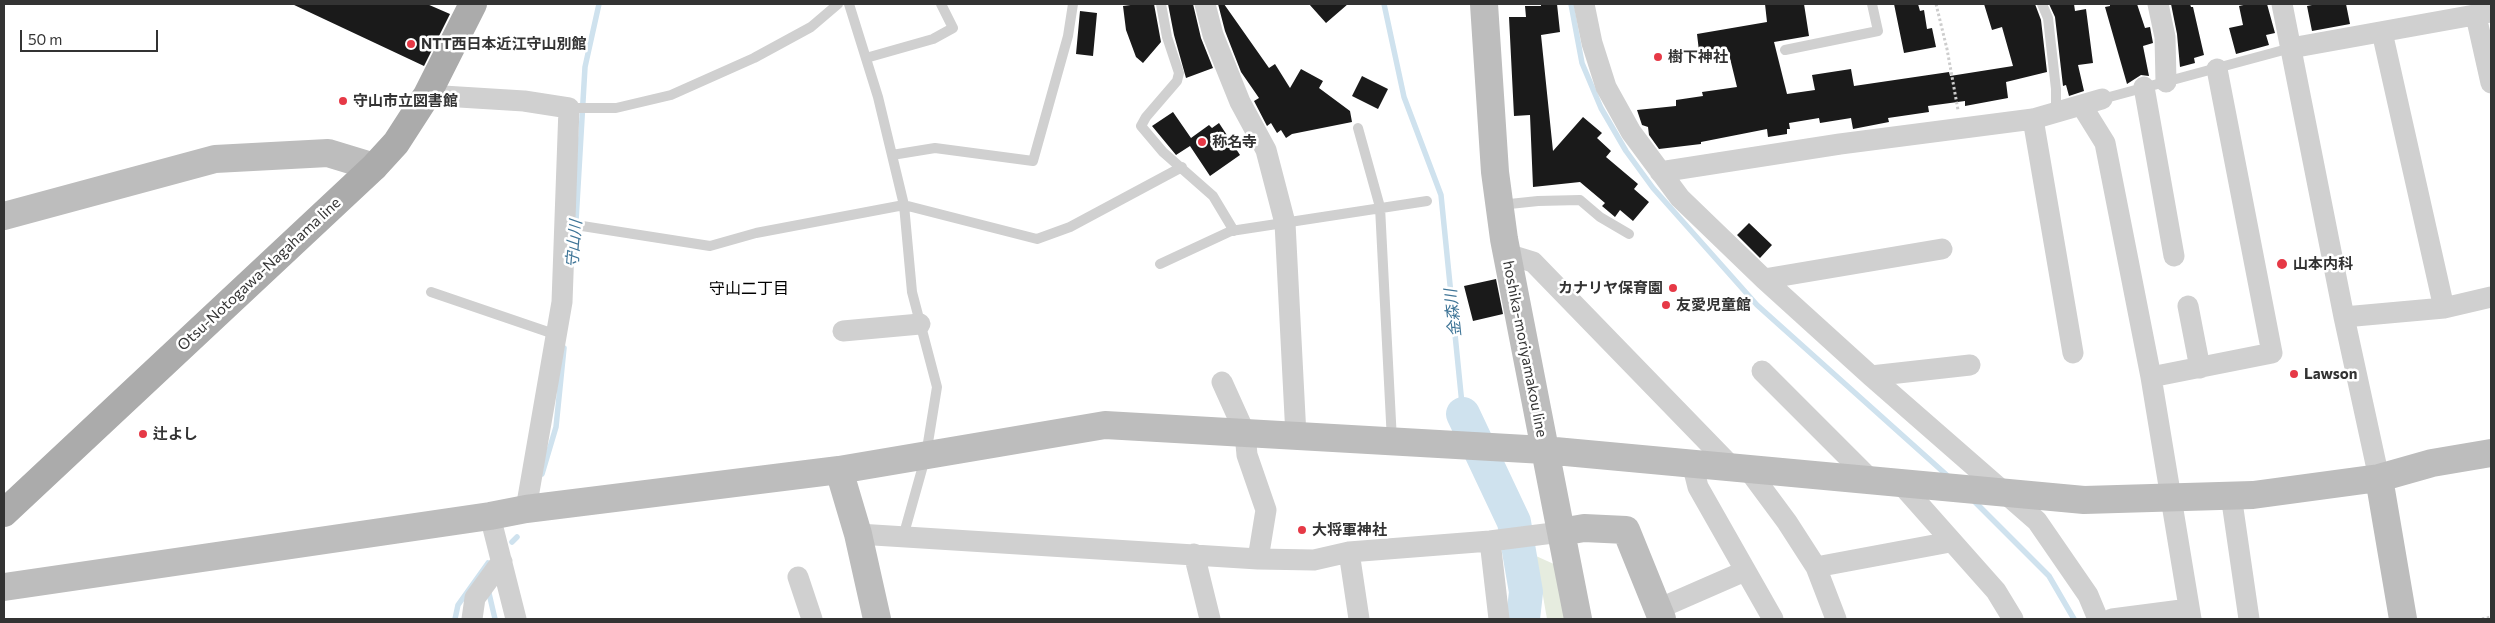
<!DOCTYPE html>
<meta charset="utf-8">
<style>
body{margin:0}
#map{position:relative;width:2495px;height:623px;overflow:hidden;background:#fff;font-family:Commissioner,sans-serif}
canvas{display:block}
.frame{position:absolute;inset:0;border:5px solid #333;pointer-events:none}
.scale{position:absolute;left:20px;top:30px;width:138px;height:22px;box-sizing:border-box;border:2px solid #333;border-top:0;padding-left:6px;font-size:15px;line-height:18px;white-space:nowrap;color:#333;-webkit-text-stroke:4px #fff;paint-order:stroke}
</style>
<div id="map">
<canvas width="2495" height="623"></canvas>
<div class="frame"></div>
<div class="scale">50 m</div>
</div>
<script>
const ctx = document.querySelector('canvas').getContext('2d');
ctx.lineJoin = 'round';
function fillPath(path, color) { ctx.fillStyle = color; ctx.fill(path, 'evenodd'); }
const poly = rows => new Path2D(rows.map(r => 'M' + r).join(''));
function strokePath(path, color, width, dash) { ctx.strokeStyle = color; ctx.lineWidth = width; ctx.lineCap = dash ? 'butt' : 'round'; ctx.setLineDash(dash || []); ctx.stroke(path); }
function label(font, color, halo, rows, align = 'center') {
  ctx.font = font + ' Commissioner,"Noto Sans JP",sans-serif'; ctx.lineWidth = 5; ctx.setLineDash([]); ctx.textBaseline = 'middle'; ctx.strokeStyle = halo; ctx.fillStyle = color; for (const [text, x, y, turn = 0] of rows) {
    ctx.save(); ctx.translate(x, y); ctx.rotate((+turn || 0) * Math.PI / 180); ctx.textAlign = isNaN(turn) ? turn : align; if (halo) ctx.strokeText(text, 0, 0); ctx.fillText(text, 0, 0); ctx.restore();
  }
}
const green = poly([
 [1536,556,1556,565,1566,619,1547,619]
]);
const stream = poly([
 [1384,4,1404,97,1441,195,1463,414],
 [1571,4,1582,63,1601,108,1626,151,1653,188,1757,305,1950,478],
 [574,255,585,67,599,4],
 [542,474,556,427,564,348],
 [1973,500,2049,576,2074,619],
 [512,542,517,537],
 [488,589,495,619],
 [455,619,458,605,488,563]
]);
const river = poly([
 [1463,414,1514,522,1526,592,1523,619]
]);
const building = poly([
 [292,4,427,4,450,14,424,66],
 [1138,4,1154,4,1161,42,1143,63,1136,57,1126,30,1123,6],
 [1168,4,1193,4,1201,38,1213,68,1186,78,1174,35],
 [1218,4,1224,4,1269,68,1275,64,1290,88,1301,69,1323,81,1319,88,1350,111,1352,122,1292,134,1286,138,1281,130,1277,133,1271,123,1267,126,1254,101,1259,98,1241,72,1225,31],
 [1309,4,1348,4,1326,23],
 [1541,4,1557,4,1560,32,1541,35,1553,151,1583,117,1602,133,1597,138,1611,151,1606,157,1638,184,1634,189,1649,202,1633,221,1620,210,1615,217,1602,206,1605,203,1580,182,1533,187,1530,115,1514,116,1509,17,1526,17,1525,6,1541,6],
 [1765,4,1804,4,1809,36,1774,42,1787,94,1815,90,1812,75,1851,69,1854,86,1949,72,1950,76,2013,66,2002,27,1992,30,1984,4,2035,4,2041,20,2047,72,2006,82,2008,98,1965,106,1965,101,1928,106,1929,112,1888,118,1889,122,1853,129,1851,118,1820,123,1819,118,1789,123,1790,129,1787,129,1787,134,1768,137,1767,129,1701,142,1701,144,1659,149,1649,135,1648,127,1642,125,1637,110,1676,106,1676,100,1703,96,1702,92,1737,87,1728,50,1726,48,1699,51,1697,34,1767,22],
 [1894,4,1918,4,1920,11,1924,10,1927,29,1932,28,1936,47,1904,53],
 [2049,4,2074,4,2075,11,2086,9,2093,63,2078,65,2084,91,2069,96,2066,85,2063,86,2055,17],
 [2110,4,2137,4,2145,28,2150,27,2153,43,2143,46,2149,76,2141,75,2127,84,2105,7,2110,6],
 [2171,4,2190,4,2191,7,2193,7,2204,55,2194,58,2195,63,2180,67,2177,34],
 [2248,4,2267,4,2275,33,2266,35,2269,45,2236,54,2229,28,2243,25,2239,6],
 [2317,4,2346,4,2350,24,2312,31,2307,6],
 [1080,11,1097,13,1093,56,1076,54],
 [1362,76,1388,89,1378,109,1352,96],
 [1173,112,1191,138,1209,125,1212,128,1219,123,1240,155,1210,176,1190,146,1176,155,1152,126],
 [1749,223,1772,245,1760,258,1737,235],
 [1496,279,1503,314,1473,321,1464,286]
]);
const path = poly([
 [1936,4,1947,49,1958,110],
 [2482,619,2491,617]
]);
const lane = poly([
 [849,4,878,97,904,205,912,292,937,387,926,455,903,537],
 [1161,4,1167,37,1179,73,1177,81,1146,117,1141,126,1163,152,1213,196,1234,231],
 [2042,4,2048,18,2051,45,2056,89,2056,113],
 [1785,50,1878,31,1872,4],
 [866,58,933,39,953,28,941,4],
 [2102,99,2291,48],
 [569,108,616,108,671,95,754,58,811,27,838,4],
 [1358,128,1380,207,1392,441],
 [892,155,935,148,1033,161,1068,36,1073,4],
 [1500,205,1538,201,1580,200,1600,217,1629,234],
 [563,223,710,246,756,233,904,205,1037,239,1070,227,1182,167],
 [1160,264,1231,231,1427,201],
 [431,292,557,335]
]);
const street = poly([
 [1205,4,1213,35,1240,102,1266,150,1285,223,1296,436],
 [1584,4,1592,43,1606,87,1631,132,1680,198,1764,279,1871,376,2037,521,2088,595,2098,619],
 [2158,4,2165,37,2166,82],
 [2282,4,2344,317,2379,478],
 [2476,16,2491,83],
 [2382,32,2444,308],
 [2291,48,2491,12],
 [2144,87,2174,256],
 [427,95,524,101,569,108,562,302,526,509],
 [2082,106,2105,143,2151,377,2191,619],
 [2033,119,2073,353],
 [1660,172,1840,144,2033,119,2102,99],
 [1507,254,1533,262,1732,467],
 [1764,279,1942,249],
 [2188,306,2200,368],
 [2344,317,2444,308,2491,297],
 [843,331,920,324],
 [1762,371,1872,481],
 [1871,376,1970,365],
 [2151,377,2272,353,2217,69],
 [1222,382,1245,433,1247,455,1266,510,1258,559],
 [1692,463,1698,487,1773,619],
 [1747,468,1787,522,1816,567,1836,619],
 [1901,484,1996,591,2013,619],
 [2231,495,2249,619],
 [490,516,516,619],
 [858,534,1258,559,1314,560,1349,552,1490,541,1561,532],
 [1490,541,1499,619],
 [1349,552,1359,619],
 [1194,554,1210,619],
 [1816,567,1950,542],
 [798,577,812,619],
 [1658,609,1745,571],
 [472,619,475,598,502,561],
 [2112,619,2189,609]
]);
const secondary = poly([
 [1484,4,1495,172,1504,239,1561,532,1584,528,1626,530,1662,619],
 [4,216,215,159,328,153,374,167],
 [839,470,858,534,877,619],
 [2379,478,2403,619],
 [1561,532,1578,619],
 [4,587,490,516,526,509,839,470,1105,425,1544,450,2084,500,2253,495,2379,478,2432,463,2491,453]
]);
const primary = poly([
 [4,513,374,167,396,143,427,95,473,4]
]);
const markers = [
 [411,44,5,"#e63946"],
 [1658,57,5,"#e63946"],
 [343,101,5,"#e63946"],
 [1202,142,5,"#e63946"],
 [2282,264,6,"#e63946"],
 [1673,288,5,"#e63946"],
 [1666,305,5,"#e63946"],
 [2294,374,5,"#e63946"],
 [143,434,5,"#e63946"],
 [1302,530,5,"#e63946"]
];
const poiNames = [
 ["NTT西日本近江守山別館",421,44],
 ["樹下神社",1668,57],
 ["守山市立図書館",353,101],
 ["称名寺",1212,142],
 ["山本内科",2293,264],
 ["カナリヤ保育園",1663,288,"right"],
 ["友愛児童館",1676,305],
 ["Lawson",2304,374],
 ["辻よし",153,434],
 ["大将軍神社",1312,530]
];
const streetNames = [
 ["Otsu-Notogawa-Nagahama line",259,274,-43],
 ["hoshika-moriyamakou line",1525,349,79]
];
const waterNames = [
 ["守山川",574,244,-85],
 ["金森川",1453,313,-96]
];
const neighbourhoodNames = [
 ["守山二丁目",749,289]
];
fillPath(green, '#e6ecdf');
strokePath(stream, '#cfe2ee', 5.5);
strokePath(river, '#cfe2ee', 34);
fillPath(building, '#1a1a1a');
strokePath(path, '#cdcdcd', 3, [2.5, 2.5]);
strokePath(lane, '#d0d0d0', 10);
strokePath(street, '#d0d0d0', 21);
strokePath(secondary, '#bdbdbd', 28);
strokePath(primary, '#ababab', 28);
for (const [x, y, r, color] of markers) { const dot = new Path2D(); dot.arc(x, y, r, 0, 2 * Math.PI); ctx.fillStyle = color; ctx.fill(dot); strokePath(dot, '#fff', 2); }
label('bold 15px', '#333', '#fff', poiNames, 'left');
label('15px', '#333', '#fff', streetNames);
label('italic 16px', '#3f7597', '#fff', waterNames);
label('16px', '#000', '#fff', neighbourhoodNames);
</script>
